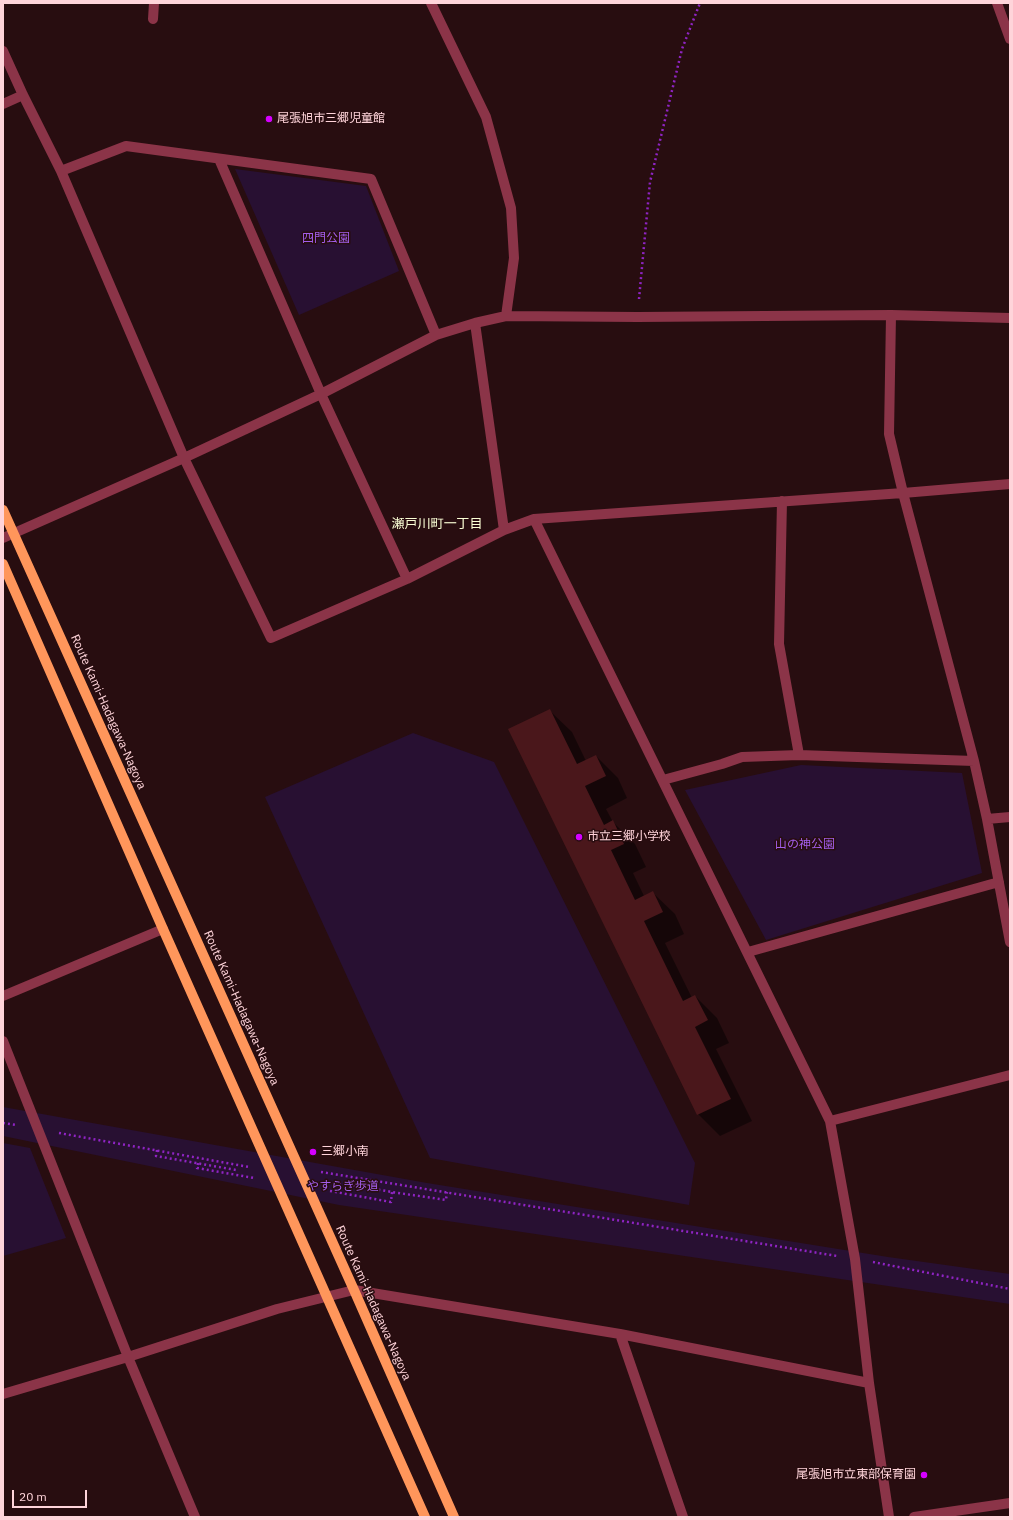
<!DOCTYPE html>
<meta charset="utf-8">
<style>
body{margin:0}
#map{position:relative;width:1013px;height:1520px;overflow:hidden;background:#280d10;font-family:"IBM Plex Sans",sans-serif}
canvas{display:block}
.frame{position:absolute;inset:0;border:4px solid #ffd4da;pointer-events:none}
.scale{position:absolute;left:12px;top:1490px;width:75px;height:18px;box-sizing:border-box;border:2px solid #ffd4da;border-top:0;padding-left:5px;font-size:12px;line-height:14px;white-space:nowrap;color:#ffd4da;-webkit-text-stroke:3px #280d10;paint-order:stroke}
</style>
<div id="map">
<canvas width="1013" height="1520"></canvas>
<div class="frame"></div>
<div class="scale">20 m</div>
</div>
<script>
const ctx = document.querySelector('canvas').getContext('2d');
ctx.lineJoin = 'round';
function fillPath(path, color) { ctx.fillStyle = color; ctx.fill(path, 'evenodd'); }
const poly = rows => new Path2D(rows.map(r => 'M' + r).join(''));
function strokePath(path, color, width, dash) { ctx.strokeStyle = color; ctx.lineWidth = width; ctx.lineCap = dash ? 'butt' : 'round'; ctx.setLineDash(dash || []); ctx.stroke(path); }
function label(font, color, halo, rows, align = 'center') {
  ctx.font = font + ' "IBM Plex Sans","Noto Sans JP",sans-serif'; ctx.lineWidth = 3; ctx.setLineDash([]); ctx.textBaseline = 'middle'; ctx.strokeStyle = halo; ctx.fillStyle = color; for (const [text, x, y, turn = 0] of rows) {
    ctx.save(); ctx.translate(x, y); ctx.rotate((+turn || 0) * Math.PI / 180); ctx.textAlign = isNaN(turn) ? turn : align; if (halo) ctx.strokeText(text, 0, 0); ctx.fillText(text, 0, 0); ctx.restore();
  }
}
const green = poly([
 [235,169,366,186,399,271,299,315],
 [413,733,494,762,695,1163,689,1205,430,1158,265,797],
 [801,765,962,773,982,873,766,940,685,790],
 [3,1107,427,1183,888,1257,1010,1274,1010,1304,339,1205,3,1136],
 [3,1143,30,1148,66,1238,3,1256]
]);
const shadow = poly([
 [549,710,572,732,586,761,596,756,618,778,627,798,606,809,613,822,635,844,646,867,633,873,644,896,652,892,675,914,684,934,665,943,692,998,695,996,717,1018,729,1043,716,1049,752,1121,720,1136,698,1114]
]);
const building = poly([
 [550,709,577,764,596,755,606,776,585,786,604,825,613,820,624,844,611,850,635,900,653,891,663,912,644,921,683,1001,695,995,708,1020,695,1027,731,1099,697,1115,508,729]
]);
const path = poly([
 [639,299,650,182,682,49,700,3],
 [3,1123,16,1125],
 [59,1133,249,1167],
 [157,1150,156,1156,236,1170],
 [198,1163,197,1168,254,1178],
 [321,1172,837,1256],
 [334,1182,392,1192,446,1200,447,1192],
 [330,1191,391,1202,392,1192],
 [873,1262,1010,1289]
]);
const minor = poly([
 [431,3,486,117,511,208,514,258,506,316],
 [997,3,1010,39],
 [153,19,154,3],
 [3,51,23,95,61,171,184,458,271,638,407,579,504,530,534,519,903,493,1010,484],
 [3,104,23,95],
 [219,159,321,394,407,579],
 [61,171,126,146,371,179,436,335],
 [891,315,889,434,903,493,974,761,987,819,1010,942],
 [475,323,504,530],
 [782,501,779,644,799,755],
 [534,519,830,1121,855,1259,869,1383,889,1517],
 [3,538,184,458,321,394,436,335,475,323,506,316,638,317,891,315,1010,318],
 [663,780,722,764,742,757,799,755,974,761],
 [987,819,1010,817],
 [748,952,999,882],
 [3,996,163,929],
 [3,1041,128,1357,195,1517],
 [830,1121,1010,1075],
 [620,1334,683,1517],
 [3,1394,128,1357,277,1309,354,1290,620,1334,869,1383],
 [914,1517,1010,1503]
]);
const major = poly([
 [3,510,354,1290,454,1517],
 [3,564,163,929,425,1517]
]);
const markers = [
 [269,119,4,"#d500ff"],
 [579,837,4,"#d500ff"],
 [313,1152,4,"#d500ff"],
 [924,1475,4,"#d500ff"]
];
const poiNames = [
 ["尾張旭市三郷児童館",277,119],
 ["市立三郷小学校",587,837],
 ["三郷小南",321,1152],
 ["尾張旭市立東部保育園",916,1475,"right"]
];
const parkNames = [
 ["四門公園",326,239],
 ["山の神公園",805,845],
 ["やすらぎ歩道",343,1187]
];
const streetNames = [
 ["Route Kami-Hadagawa-Nagoya",108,712,66],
 ["Route Kami-Hadagawa-Nagoya",241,1008,66],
 ["Route Kami-Hadagawa-Nagoya",373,1303,66]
];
const neighbourhoodNames = [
 ["瀬戸川町一丁目",437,524]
];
fillPath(green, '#281032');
fillPath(shadow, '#0007');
fillPath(building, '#4a171b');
strokePath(path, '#8f24c3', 2.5, [2, 3]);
strokePath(minor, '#8b3448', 10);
strokePath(major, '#ff965b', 10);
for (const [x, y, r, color] of markers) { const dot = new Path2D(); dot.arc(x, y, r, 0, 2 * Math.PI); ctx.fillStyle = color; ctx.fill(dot); strokePath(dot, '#280d10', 1.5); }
label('12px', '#ffd4da', '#280d10', poiNames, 'left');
label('12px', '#a25eeb', '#280d10', parkNames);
label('12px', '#ffd4da', '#280d10', streetNames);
label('13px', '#fbffd6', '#280d10', neighbourhoodNames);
</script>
